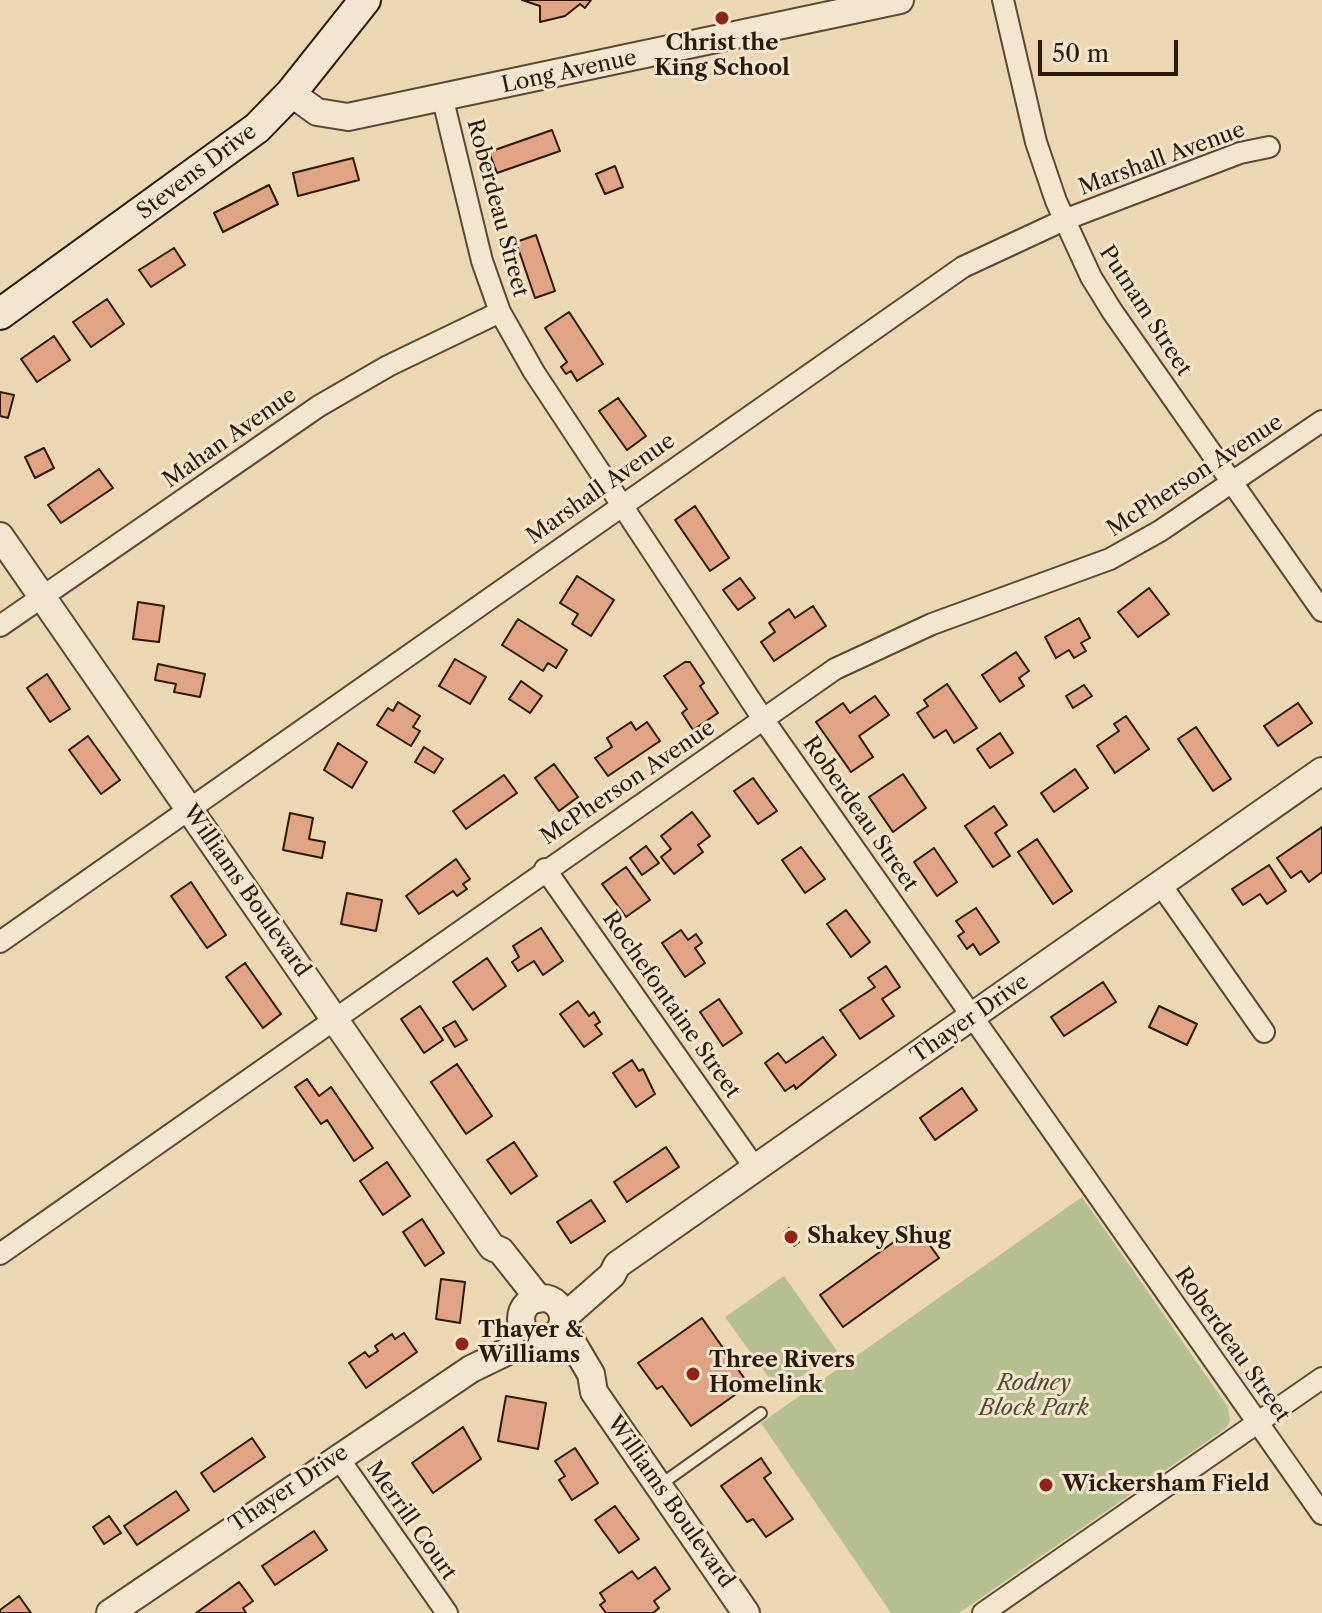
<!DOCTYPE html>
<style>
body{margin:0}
#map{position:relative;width:1322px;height:1613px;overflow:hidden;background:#edd7b3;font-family:"Libre Caslon Text",serif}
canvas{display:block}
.scale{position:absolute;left:1038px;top:40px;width:140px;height:36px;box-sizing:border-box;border:4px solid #2c1908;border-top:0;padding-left:10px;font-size:24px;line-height:28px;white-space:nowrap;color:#2c1908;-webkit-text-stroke:6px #f3e5ce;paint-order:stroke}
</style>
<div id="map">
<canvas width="1322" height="1613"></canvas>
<div class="scale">50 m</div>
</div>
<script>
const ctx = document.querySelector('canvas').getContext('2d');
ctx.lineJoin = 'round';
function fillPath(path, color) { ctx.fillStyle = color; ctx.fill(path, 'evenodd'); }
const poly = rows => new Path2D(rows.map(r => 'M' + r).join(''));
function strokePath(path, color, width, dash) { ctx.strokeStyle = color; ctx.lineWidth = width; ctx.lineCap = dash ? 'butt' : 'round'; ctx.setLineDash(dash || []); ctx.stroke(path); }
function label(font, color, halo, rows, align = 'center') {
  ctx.font = font + ' "Libre Caslon Text",serif'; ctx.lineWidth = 6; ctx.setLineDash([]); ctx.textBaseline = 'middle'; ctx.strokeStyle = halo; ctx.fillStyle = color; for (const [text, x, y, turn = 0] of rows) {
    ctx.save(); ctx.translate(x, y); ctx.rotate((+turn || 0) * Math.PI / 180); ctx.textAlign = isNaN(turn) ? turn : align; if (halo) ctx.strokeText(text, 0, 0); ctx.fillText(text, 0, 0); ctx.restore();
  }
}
const green = poly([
 [1082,1197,1228,1407,1230,1421,1225,1429,959,1613,891,1613,761,1423],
 [784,1276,837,1351,779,1392,725,1317]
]);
const building = poly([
 [522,0,591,0,585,8,580,4,565,16,540,22,540,6,522,0],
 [552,130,560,151,497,173,489,152,552,130],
 [353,158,359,180,298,196,293,173,353,158],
 [615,166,623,187,605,194,596,174,615,166],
 [269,185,278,204,223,232,214,213,269,185],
 [536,235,555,291,535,298,516,242,536,235],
 [174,248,185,265,151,287,139,270,174,248],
 [107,299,124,324,91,347,73,322,107,299],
 [569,312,603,364,577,381,571,371,566,374,561,367,567,362,545,328,569,312],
 [54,336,70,360,37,382,21,359,54,336],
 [0,392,14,395,8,418,0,416,0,392],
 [618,398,646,436,627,450,599,411,618,398],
 [44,448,54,468,35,478,25,457,44,448],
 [99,469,113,488,61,523,48,505,99,469],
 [695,506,729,558,710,571,675,520,695,506],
 [577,576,614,600,591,636,572,624,578,614,560,603,577,576],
 [740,578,755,598,738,610,723,590,740,578],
 [1149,588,1169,614,1138,637,1118,612,1149,588],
 [138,602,164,606,159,642,133,639,138,602],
 [813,606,826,626,774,661,761,642,775,632,769,623,789,609,795,618,813,606],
 [1079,618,1090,638,1081,643,1086,651,1074,658,1069,650,1056,658,1045,637,1079,618],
 [518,619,567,650,556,668,548,663,543,671,502,645,518,619],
 [1016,652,1029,671,1019,678,1024,686,1000,702,982,675,1016,652],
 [455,659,486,677,470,704,439,686,455,659],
 [685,662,690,662,704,683,700,686,718,713,693,730,682,713,687,709,664,676,685,662],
 [158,664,205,674,200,697,174,692,176,684,155,680,158,664],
 [47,674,70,709,50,722,27,688,47,674],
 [521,681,542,696,530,713,509,699,521,681],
 [947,684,977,728,954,743,946,730,934,738,917,713,928,706,924,700,947,684],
 [1084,685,1092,696,1073,708,1066,696,1084,685],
 [875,696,889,715,859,736,873,757,851,772,816,722,843,703,850,713,875,696],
 [398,702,420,716,413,727,420,731,411,746,377,725,388,708,393,711,398,702],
 [1298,703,1312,723,1278,746,1264,726,1298,703],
 [1126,716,1149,749,1115,773,1097,746,1119,731,1114,724,1126,716],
 [631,722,636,730,647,722,660,741,608,776,595,758,612,747,607,738,631,722],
 [1196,727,1231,779,1213,791,1178,739,1196,727],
 [1000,733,1013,753,990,768,977,749,1000,733],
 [88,736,120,780,101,794,69,750,88,736],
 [338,743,367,762,352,788,324,770,338,743],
 [424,747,443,759,434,773,415,762,424,747],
 [554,764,578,797,559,811,535,778,554,764],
 [1075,769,1088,788,1054,812,1041,793,1075,769],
 [903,774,926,808,893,832,869,797,903,774],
 [504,775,517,793,466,829,453,811,504,775],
 [753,778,777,811,758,824,734,791,753,778],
 [994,806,1007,825,995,833,1010,856,993,867,965,826,994,806],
 [692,812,710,836,698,845,703,852,674,874,661,857,671,849,661,836,692,812],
 [290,813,313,818,309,839,325,842,322,858,283,850,290,813],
 [1322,827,1322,872,1309,882,1301,871,1291,878,1277,858,1322,827],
 [1037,839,1072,891,1053,904,1018,852,1037,839],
 [646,846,659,863,642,875,630,858,646,846],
 [801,847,825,879,805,893,782,860,801,847],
 [934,848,957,882,937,896,914,862,934,848],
 [456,859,470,879,463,884,467,889,457,896,453,891,419,914,406,896,456,859],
 [1269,865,1286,891,1267,904,1260,894,1243,905,1232,889,1269,865],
 [626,867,650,900,626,917,602,884,626,867],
 [191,882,226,935,207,948,171,896,191,882],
 [347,893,382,900,376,931,341,924,347,893],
 [976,908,999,942,980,955,973,944,967,949,958,936,964,932,956,921,976,908],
 [846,910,870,942,851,957,827,924,846,910],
 [541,928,563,961,543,975,534,961,518,971,512,962,519,957,513,946,541,928],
 [681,930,688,940,696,934,702,943,695,948,705,963,685,977,662,943,681,930],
 [487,958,506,986,473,1010,453,982,487,958],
 [245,963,281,1014,263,1028,226,977,245,963],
 [886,966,900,987,882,999,894,1016,860,1039,840,1010,875,987,868,978,886,966],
 [1103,982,1116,1002,1064,1036,1051,1017,1103,982],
 [719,999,742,1033,723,1046,700,1012,719,999],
 [578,1001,589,1016,594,1012,600,1022,595,1025,602,1034,584,1047,560,1014,578,1001],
 [420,1006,443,1040,424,1053,401,1019,420,1006],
 [1159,1006,1197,1024,1187,1045,1149,1027,1159,1006],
 [455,1021,467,1040,455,1047,443,1028,455,1021],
 [823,1037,836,1055,796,1089,794,1085,785,1091,765,1063,778,1053,786,1063,823,1037],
 [632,1060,639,1071,643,1069,655,1094,636,1107,613,1073,632,1060],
 [457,1064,492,1116,466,1134,431,1082,457,1064],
 [307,1079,319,1096,331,1087,373,1148,354,1161,327,1120,321,1124,295,1087,307,1079],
 [962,1088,977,1110,935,1140,920,1118,962,1088],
 [514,1142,537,1176,511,1194,487,1160,514,1142],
 [666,1147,679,1167,627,1202,614,1182,666,1147],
 [387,1162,410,1196,383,1215,360,1181,387,1162],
 [591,1200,605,1221,571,1243,557,1222,591,1200],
 [422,1219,444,1253,425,1266,403,1232,422,1219],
 [916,1226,939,1258,843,1327,820,1295,916,1226],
 [789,1228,799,1242,794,1246,784,1232,789,1228],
 [441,1279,465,1282,460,1323,436,1319,441,1279],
 [702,1318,749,1385,691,1426,662,1386,657,1389,638,1363,702,1318],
 [404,1333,417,1352,366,1388,349,1363,365,1352,369,1357,378,1351,375,1346,392,1334,395,1339,404,1333],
 [506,1396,546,1403,538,1449,498,1441,506,1396],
 [463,1427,481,1459,433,1493,412,1463,463,1427],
 [252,1438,265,1457,214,1492,201,1473,252,1438],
 [575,1448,598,1483,572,1500,559,1480,565,1476,555,1461,575,1448],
 [761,1458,771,1473,764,1478,793,1519,766,1537,753,1519,747,1522,721,1486,761,1458],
 [176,1491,189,1510,137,1545,124,1526,176,1491],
 [615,1506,639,1539,619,1553,595,1520,615,1506],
 [109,1516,121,1533,104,1544,93,1527,109,1516],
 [314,1531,327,1550,275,1585,262,1566,314,1531],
 [655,1567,670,1589,654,1601,659,1608,653,1613,606,1613,600,1605,605,1601,600,1593,632,1571,638,1579,655,1567],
 [239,1582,253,1601,243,1608,246,1613,196,1613,239,1582],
 [19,1596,31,1613,0,1613,0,1610,19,1596]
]);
const service = poly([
 [660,1485,761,1413]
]);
const minor = poly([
 [1003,0,1036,142,1056,201,1091,277,1112,311,1322,611],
 [443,100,482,261,500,312,534,372,763,719,1322,1514],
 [0,626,319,406,388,366,500,312],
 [545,869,755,1168],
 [1161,885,1264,1032],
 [0,942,963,267,1064,220,1240,153,1269,147],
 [0,1254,835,669,932,624,1110,559,1160,531,1322,421],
 [337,1456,447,1613],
 [983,1613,1322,1378]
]);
const tertiary = poly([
 [291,93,317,112,348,117,900,0],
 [0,536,492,1247,501,1251,539,1299],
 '521 1319a21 21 0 1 1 42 0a21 21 0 1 1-42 0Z',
 [563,1318,612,1275,617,1265,1322,771],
 [562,1325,591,1374,594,1392,746,1613],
 [110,1613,471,1369,535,1338]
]);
const secondary = poly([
 [0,314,257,128,291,93,365,0]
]);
const markers = [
 [722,18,8,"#8f2418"],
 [791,1237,8,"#8f2418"],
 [462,1344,8,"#8f2418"],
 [693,1374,8,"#8f2418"],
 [1046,1485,8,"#8f2418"]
];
const poiNames = [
 ["Christ the",722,44,"center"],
 ["King School",722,69,"center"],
 ["Shakey Shug",807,1237],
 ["Thayer &",478,1331],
 ["Williams",478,1356],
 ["Three Rivers",709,1361],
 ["Homelink",709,1386],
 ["Wickersham Field",1062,1485]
];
const streetNames = [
 ["Long Avenue",569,72,-12],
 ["Marshall Avenue",1162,159,-20],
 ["Stevens Drive",197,172,-37],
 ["Roberdeau Street",497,208,75],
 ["Putnam Street",1145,311,57],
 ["Mahan Avenue",230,438,-35],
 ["McPherson Avenue",1195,476,-33],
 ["Marshall Avenue",601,489,-35],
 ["McPherson Avenue",628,783,-34],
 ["Roberdeau Street",860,814,55],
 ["Williams Boulevard",246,891,55],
 ["Rochefontaine Street",671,1005,55],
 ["Thayer Drive",970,1019,-35],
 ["Roberdeau Street",1232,1345,55],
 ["Thayer Drive",289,1489,-34],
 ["Williams Boulevard",670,1502,55],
 ["Merrill Court",411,1521,55]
];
const parkNames = [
 ["Rodney",1034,1384],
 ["Block Park",1034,1409]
];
fillPath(green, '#b5bf8f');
fillPath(building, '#e0a384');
strokePath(building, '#2c1908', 2);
strokePath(service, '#5c4833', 14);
strokePath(minor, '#5c4833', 24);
strokePath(tertiary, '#5c4833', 30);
strokePath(secondary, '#2c1908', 34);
strokePath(service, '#f3e5ce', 10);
strokePath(minor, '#f3e5ce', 20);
strokePath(tertiary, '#f3e5ce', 26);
strokePath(secondary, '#f3e5ce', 30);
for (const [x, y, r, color] of markers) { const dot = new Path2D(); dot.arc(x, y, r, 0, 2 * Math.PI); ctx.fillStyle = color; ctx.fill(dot); strokePath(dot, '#f3e5ce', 3); }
label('bold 22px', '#2c1908', '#f3e5ce', poiNames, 'left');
label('22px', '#2c1908', '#f3e5ce', streetNames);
label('italic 22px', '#554b30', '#f3e5ce', parkNames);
</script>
